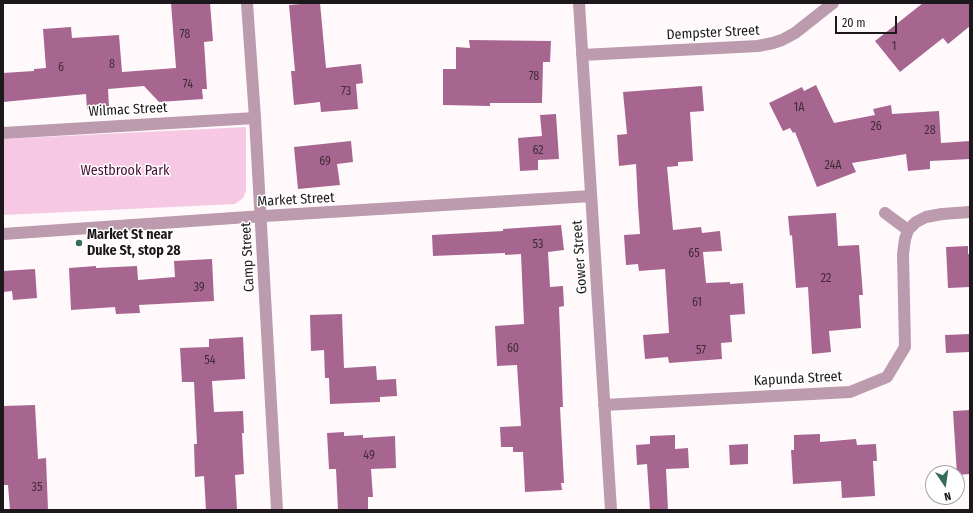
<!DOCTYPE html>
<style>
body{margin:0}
#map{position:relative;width:973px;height:513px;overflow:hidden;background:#fff9fc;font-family:"Fira Sans Condensed",sans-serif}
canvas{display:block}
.frame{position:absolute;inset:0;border:4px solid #1d181b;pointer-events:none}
.north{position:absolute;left:925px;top:465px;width:40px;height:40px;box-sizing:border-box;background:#fff;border:1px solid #a5a3a4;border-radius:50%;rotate:167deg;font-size:11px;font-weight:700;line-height:16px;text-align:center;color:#1d181b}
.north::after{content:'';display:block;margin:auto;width:14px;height:18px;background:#366d54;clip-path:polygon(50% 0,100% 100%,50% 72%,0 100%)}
.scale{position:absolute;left:835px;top:16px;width:62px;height:18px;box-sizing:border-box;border:2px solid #1d181b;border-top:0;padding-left:5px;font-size:12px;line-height:14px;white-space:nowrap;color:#1d181b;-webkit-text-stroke:3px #fff;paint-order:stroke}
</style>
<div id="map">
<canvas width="973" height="513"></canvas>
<div class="frame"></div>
<div class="north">N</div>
<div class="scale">20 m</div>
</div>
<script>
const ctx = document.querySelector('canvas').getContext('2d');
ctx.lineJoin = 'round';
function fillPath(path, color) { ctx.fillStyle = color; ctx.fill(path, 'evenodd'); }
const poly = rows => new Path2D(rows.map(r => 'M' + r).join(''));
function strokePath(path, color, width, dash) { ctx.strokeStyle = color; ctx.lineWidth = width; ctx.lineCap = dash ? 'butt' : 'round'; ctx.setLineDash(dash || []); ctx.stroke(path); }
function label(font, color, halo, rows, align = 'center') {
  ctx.font = font + ' "Fira Sans Condensed",sans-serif'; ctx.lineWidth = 3; ctx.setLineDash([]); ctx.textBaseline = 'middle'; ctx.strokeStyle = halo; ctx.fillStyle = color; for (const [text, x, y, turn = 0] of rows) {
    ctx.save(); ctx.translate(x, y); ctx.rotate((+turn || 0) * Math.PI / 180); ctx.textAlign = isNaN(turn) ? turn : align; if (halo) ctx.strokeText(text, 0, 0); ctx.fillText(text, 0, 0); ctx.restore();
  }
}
const green = poly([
 [246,127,246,191,243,198,235,204,3,215,3,139]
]);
const building = poly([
 [171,3,210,3,213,41,204,42,207,89,202,89,203,99,159,102,144,86,108,89,109,107,87,109,86,94,3,102,3,73,34,71,34,69,46,68,43,29,71,27,72,38,119,35,122,72,176,68],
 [313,3,320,3,326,68,361,64,363,83,356,84,358,109,321,112,320,102,294,105,291,71,295,71,289,5],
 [923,3,970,3,970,26,948,44,943,38,900,72,875,41],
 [469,40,551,41,550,62,543,62,542,103,490,103,490,106,443,105,443,69,456,69,456,47,470,48],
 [816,85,834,123,875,115,873,109,891,105,892,114,939,111,941,143,970,141,970,159,930,161,930,169,908,171,906,154,852,163,856,172,817,187,795,132,793,133,790,128,783,131,769,103,802,87,804,91],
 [702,86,704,111,690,112,693,161,678,162,678,166,667,167,673,230,701,227,702,233,720,231,722,251,703,252,706,283,730,282,730,284,743,283,745,314,730,315,732,342,721,343,722,359,669,363,668,357,645,359,643,335,669,333,665,269,639,271,638,264,626,265,624,235,640,234,638,205,636,164,619,166,617,135,627,134,623,92],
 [556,114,559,159,538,160,538,170,520,171,518,138,542,136,540,115],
 [351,141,353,162,337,164,340,185,298,189,294,147],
 [836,213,838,246,859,245,863,295,859,295,861,328,829,331,831,352,812,354,808,287,796,288,792,235,790,236,788,216],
 [561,225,564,250,548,252,550,287,563,286,564,306,559,307,563,407,560,407,564,483,561,483,562,490,525,492,523,452,513,452,513,447,501,447,500,427,521,426,517,365,497,366,495,326,524,324,521,254,505,255,505,253,433,256,432,235,503,231,503,229],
 [968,246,968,254,970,254,970,287,948,288,946,247],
 [212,259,214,301,139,305,140,313,116,314,115,307,71,310,69,268,96,266,96,268,137,266,138,280,175,277,174,261],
 [35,269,37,298,13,300,12,291,3,292,3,271],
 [342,314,344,368,376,366,377,380,396,379,397,396,380,397,380,402,330,404,329,378,325,378,324,350,311,351,310,315],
 [970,334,970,352,946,353,945,335],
 [243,337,245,379,212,381,214,412,243,411,244,433,242,433,244,474,235,475,237,510,206,510,204,476,195,477,194,444,197,444,194,382,182,382,180,348,209,347,209,339],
 [35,405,38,459,46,458,48,510,10,510,8,485,3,485,3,406],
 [970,410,970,474,957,475,953,411],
 [344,432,344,436,363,435,363,438,395,436,396,468,371,469,373,497,368,497,368,510,338,510,336,469,329,469,327,433],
 [820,434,820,442,856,439,857,445,876,444,877,461,873,461,875,496,842,498,841,481,793,484,791,450,794,450,794,435],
 [675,435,675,449,688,448,689,468,666,469,668,510,650,510,647,464,637,465,636,445,650,444,650,436],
 [748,444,748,464,730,465,729,445]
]);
const minor = poly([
 [247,3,255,118,277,510],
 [579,3,611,510],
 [582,55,758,46,773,43,782,40,795,33,833,3],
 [3,133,255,118],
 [885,213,908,230],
 [3,234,248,217,591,196],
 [604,405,850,392,887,377,905,347,903,254,905,239,908,230,916,222,926,217,942,214,970,212]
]);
const markers = [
 [79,243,4,"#366d54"]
];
const numberNames = [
 ["78",185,35],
 ["1",894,47],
 ["8",112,65],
 ["6",61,68],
 ["78",534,77],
 ["74",188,85],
 ["73",346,92],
 ["1A",799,108],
 ["26",876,127],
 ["28",930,131],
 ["62",538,151],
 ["69",325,162],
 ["24A",833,166],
 ["53",538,245],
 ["65",694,254],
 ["22",826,279],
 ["39",199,288],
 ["61",697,303],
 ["60",513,349],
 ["57",701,351],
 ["54",210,361],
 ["49",369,456],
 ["35",37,488]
];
const streetNames = [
 ["Dempster Street",713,33,-3],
 ["Wilmac Street",128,110,-3],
 ["Market Street",296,200,-3],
 ["Camp Street",248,257,-93],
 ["Gower Street",580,257,-94],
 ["Kapunda Street",798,379,-3]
];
const parkNames = [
 ["Westbrook Park",125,171]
];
const poiNames = [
 ["Market St near",87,235],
 ["Duke St, stop 28",87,251]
];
fillPath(green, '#f6c8e3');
fillPath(building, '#a7668f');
strokePath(minor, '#bb9bad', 12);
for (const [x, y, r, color] of markers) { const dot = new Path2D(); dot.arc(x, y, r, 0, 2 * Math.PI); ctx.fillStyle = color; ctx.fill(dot); strokePath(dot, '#fff', 1.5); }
label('12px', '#402c38', null, numberNames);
label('14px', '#1d181b', '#fff', streetNames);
label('14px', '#490c37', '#fff', parkNames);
label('bold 14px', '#1d181b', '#fff', poiNames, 'left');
</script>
